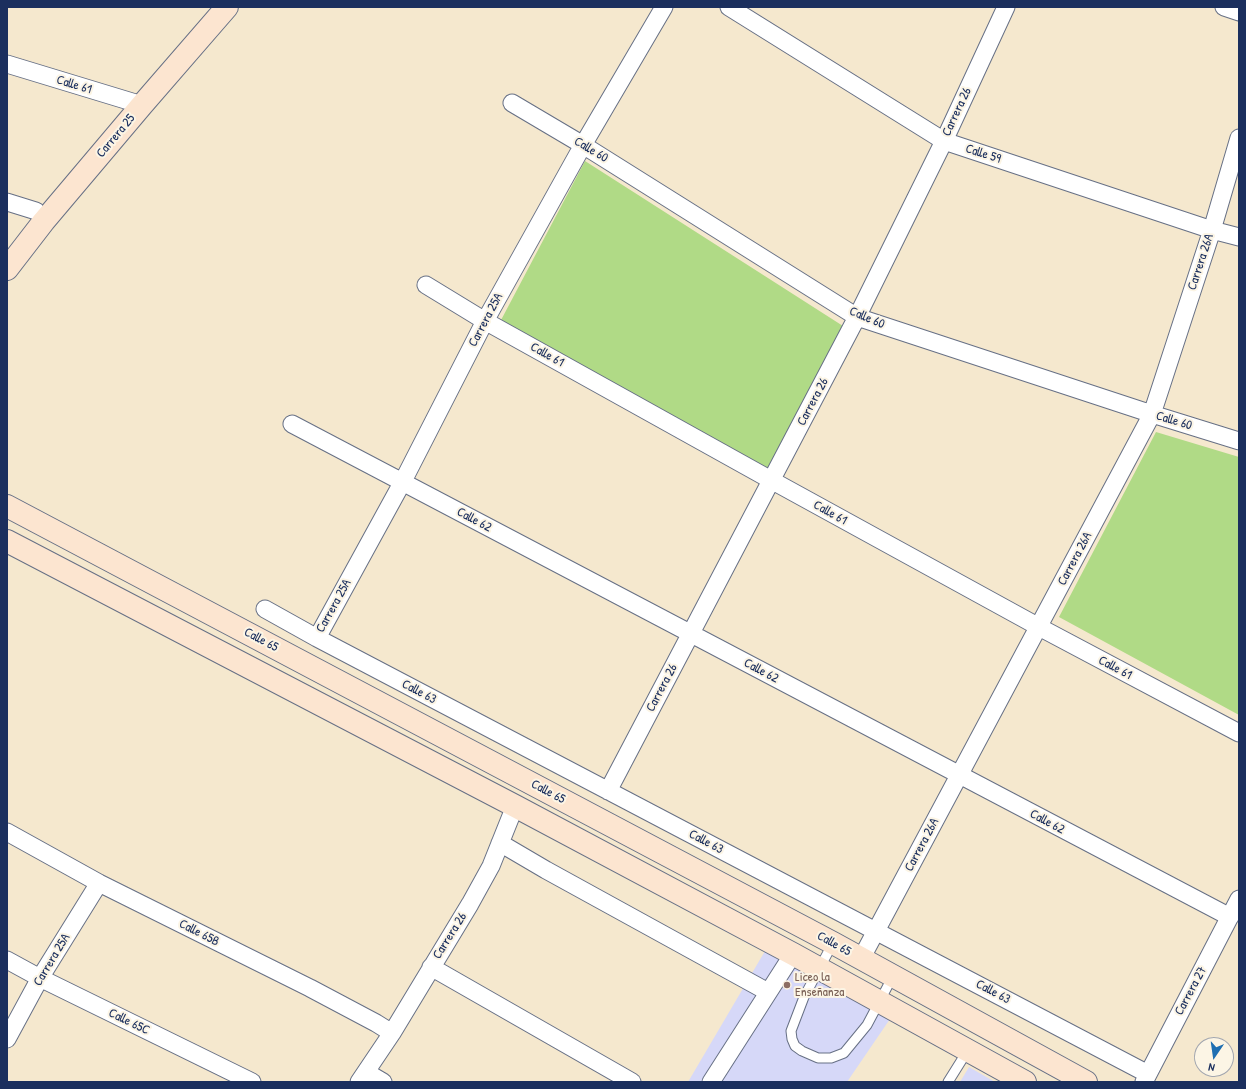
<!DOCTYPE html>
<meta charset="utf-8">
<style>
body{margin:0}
#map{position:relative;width:1246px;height:1089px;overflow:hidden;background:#f5e8ce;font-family:"Patrick Hand",sans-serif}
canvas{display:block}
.frame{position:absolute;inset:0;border:8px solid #1b2f5e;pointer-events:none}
.north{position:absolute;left:1194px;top:1037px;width:40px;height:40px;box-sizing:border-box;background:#fcf5e5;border:1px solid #a2a6af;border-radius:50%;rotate:193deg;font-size:11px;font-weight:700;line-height:16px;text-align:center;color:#1b2f5e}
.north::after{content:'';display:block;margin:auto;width:14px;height:18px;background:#1f6fb2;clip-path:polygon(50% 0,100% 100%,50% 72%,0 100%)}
</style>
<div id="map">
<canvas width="1246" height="1089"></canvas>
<div class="frame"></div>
<div class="north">N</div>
</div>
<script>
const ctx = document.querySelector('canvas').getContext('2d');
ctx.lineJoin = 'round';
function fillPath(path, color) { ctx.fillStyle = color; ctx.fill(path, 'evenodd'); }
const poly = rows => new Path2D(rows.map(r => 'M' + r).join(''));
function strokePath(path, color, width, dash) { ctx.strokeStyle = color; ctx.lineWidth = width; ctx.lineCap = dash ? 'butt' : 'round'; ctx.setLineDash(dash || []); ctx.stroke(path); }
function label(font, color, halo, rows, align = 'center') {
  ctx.font = font + ' "Patrick Hand",sans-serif'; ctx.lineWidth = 4; ctx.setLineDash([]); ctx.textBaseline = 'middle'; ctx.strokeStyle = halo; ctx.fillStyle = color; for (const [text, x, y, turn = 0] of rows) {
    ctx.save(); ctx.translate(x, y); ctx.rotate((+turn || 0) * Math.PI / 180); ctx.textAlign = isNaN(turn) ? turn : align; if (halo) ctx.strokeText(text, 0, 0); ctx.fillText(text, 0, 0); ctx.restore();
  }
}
const built = poly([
 [765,951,890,1019,847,1082,688,1082],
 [969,1067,995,1082,960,1082]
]);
const green = poly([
 [585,161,843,326,768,470,500,322],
 [1156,432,1239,457,1239,715,1059,617]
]);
const lane = poly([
 [833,943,804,997,791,1031,792,1039,795,1046,802,1051,818,1058,831,1058,844,1053,867,1025,893,976],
 [948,1082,968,1050]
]);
const street = poly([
 [729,7,944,141,1212,230,1239,237],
 [1224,7,1239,12],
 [7,64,142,105],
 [512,103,583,145,857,317,1152,414,1239,441],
 [7,202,36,211],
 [426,285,485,321,771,480,1039,627,1239,733],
 [292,424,1230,917],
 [265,609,317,638,1148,1074],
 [317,638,402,483,485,321,583,145,664,7],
 [608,791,857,317,944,141,1006,7],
 [7,832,99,883,310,988,376,1023,392,1033],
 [500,843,546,870,768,992],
 [861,959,1152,414,1212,230,1239,138],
 [7,960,40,978,252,1082],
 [431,967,632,1082],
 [7,1039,40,978,99,883],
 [366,1072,383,1082],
 [359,1082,392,1033,470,904,491,866,515,806],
 [711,1082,793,954],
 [1144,1082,1239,899]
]);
const secondary = poly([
 [7,269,44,221,142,105,227,7],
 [7,506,833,943,1086,1082],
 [7,541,515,806,793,954,1025,1082]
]);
const markers = [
 [787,985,4,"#8d6e63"]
];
const streetNames = [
 ["Calle 61",74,85,17],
 ["Carrera 26",957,112,-65],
 ["Carrera 25",116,136,-50],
 ["Calle 60",591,150,31],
 ["Calle 59",983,154,18],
 ["Carrera 26A",1201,262,-72],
 ["Calle 60",867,318,23],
 ["Carrera 25A",486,320,-62],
 ["Calle 61",547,355,29],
 ["Carrera 26",813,402,-62],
 ["Calle 60",1174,421,17],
 ["Calle 61",830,513,29],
 ["Calle 62",474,520,28],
 ["Carrera 26A",1075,559,-62],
 ["Carrera 25A",334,606,-61],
 ["Calle 65",261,640,28],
 ["Calle 61",1115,668,28],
 ["Calle 62",761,671,28],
 ["Carrera 26",662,688,-62],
 ["Calle 63",419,692,28],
 ["Calle 65",548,792,28],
 ["Calle 62",1047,822,28],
 ["Calle 63",706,842,28],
 ["Carrera 26A",922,845,-62],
 ["Calle 65B",199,933,27],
 ["Carrera 26",450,936,-58],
 ["Calle 65",834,944,29],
 ["Carrera 25A",52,960,-59],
 ["Carrera 27",1191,991,-62],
 ["Calle 63",993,992,28],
 ["Calle 65C",129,1022,26]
];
const educationNames = [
 ["Liceo la",795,978],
 ["Enseñanza",795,993]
];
fillPath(built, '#d6d8f8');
fillPath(green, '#b0da86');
strokePath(lane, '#677085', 11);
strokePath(street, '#677085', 19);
strokePath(secondary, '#677085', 24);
strokePath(lane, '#fff', 9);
strokePath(street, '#fff', 17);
strokePath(secondary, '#fce5d0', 22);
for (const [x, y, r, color] of markers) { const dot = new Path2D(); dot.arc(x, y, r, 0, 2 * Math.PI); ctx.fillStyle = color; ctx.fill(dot); strokePath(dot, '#fcf5e5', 1.5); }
label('13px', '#1b2f5e', '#fcf5e5', streetNames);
label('13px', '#785e54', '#fcf5e5', educationNames, 'left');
</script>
